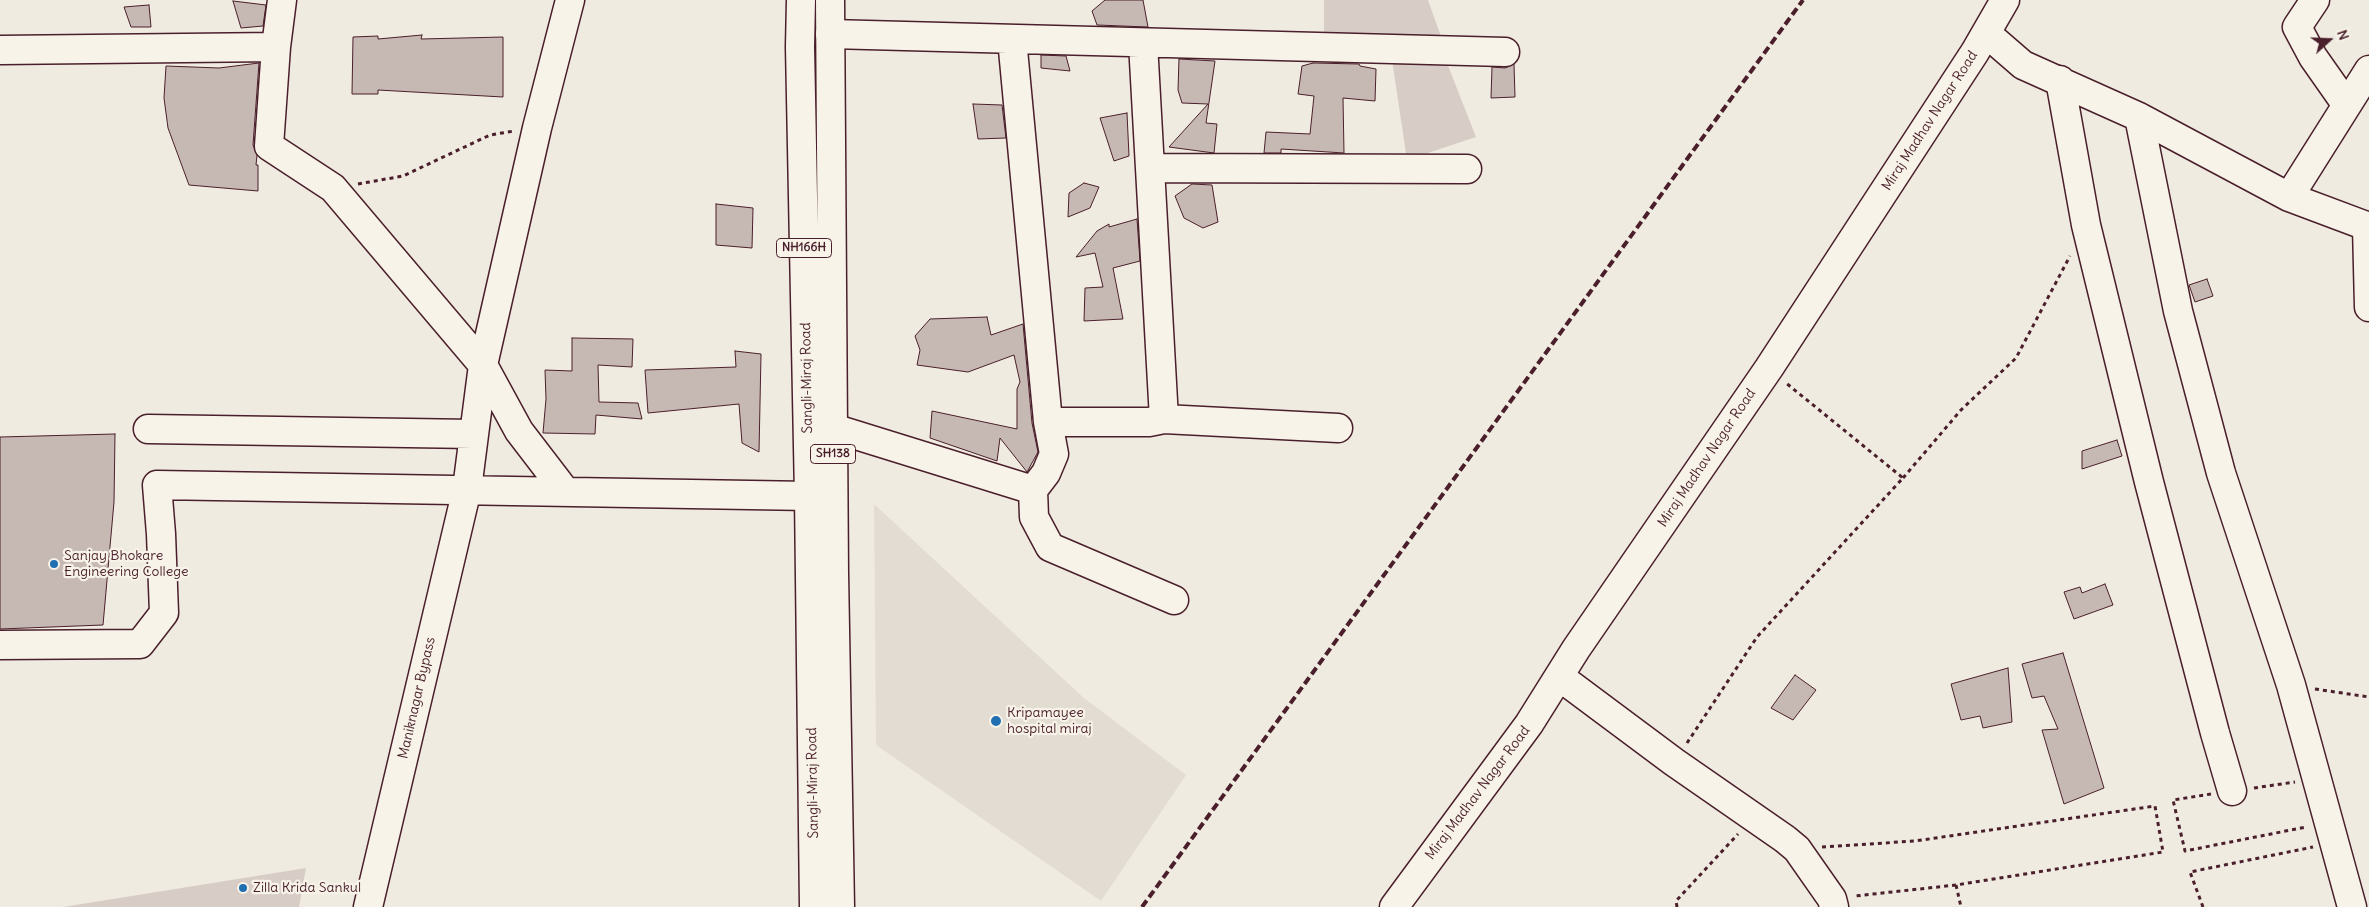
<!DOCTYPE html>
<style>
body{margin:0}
#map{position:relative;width:2369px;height:907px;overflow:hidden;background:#f0ebe0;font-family:Delius,sans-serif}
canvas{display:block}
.north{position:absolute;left:2304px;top:15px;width:50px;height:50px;-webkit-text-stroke:4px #f7f3e8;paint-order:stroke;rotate:70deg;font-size:14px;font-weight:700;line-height:20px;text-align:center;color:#4a1f2b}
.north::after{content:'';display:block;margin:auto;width:18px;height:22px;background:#4a1f2b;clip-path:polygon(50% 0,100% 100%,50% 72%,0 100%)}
</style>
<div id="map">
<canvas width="2369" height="907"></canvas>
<div class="north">N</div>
</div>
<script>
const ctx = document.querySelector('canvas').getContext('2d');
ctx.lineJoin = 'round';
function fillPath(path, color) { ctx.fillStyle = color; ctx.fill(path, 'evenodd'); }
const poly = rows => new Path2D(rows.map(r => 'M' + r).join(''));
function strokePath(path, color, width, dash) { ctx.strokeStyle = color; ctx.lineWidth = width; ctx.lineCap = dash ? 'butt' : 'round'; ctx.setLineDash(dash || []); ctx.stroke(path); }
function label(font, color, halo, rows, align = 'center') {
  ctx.font = font + ' Delius,sans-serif'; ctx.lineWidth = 4.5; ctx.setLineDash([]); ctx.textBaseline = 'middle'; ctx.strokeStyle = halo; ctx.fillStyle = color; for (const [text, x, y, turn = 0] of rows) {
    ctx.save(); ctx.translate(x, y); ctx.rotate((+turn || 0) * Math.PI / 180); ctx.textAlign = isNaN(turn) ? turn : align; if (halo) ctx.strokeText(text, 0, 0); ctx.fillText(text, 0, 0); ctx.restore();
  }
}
const built = poly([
 [874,504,1084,698,1186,775,1101,901,876,745]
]);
const green = poly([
 [1324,0,1428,0,1443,42,1324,33],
 [1392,60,1447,63,1476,137,1407,160],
 [306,868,299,907,63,907]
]);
const building = poly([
 [1105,0,1143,0,1148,27,1097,25,1092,11,1105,0],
 [233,1,266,5,263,26,241,28,233,1],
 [149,5,151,27,131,27,124,7,149,5],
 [422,35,421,39,503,37,503,97,378,90,378,94,352,94,353,37,378,36,378,39,422,35],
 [1041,55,1066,56,1070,71,1041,68,1041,55],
 [1179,59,1215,61,1206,123,1217,124,1214,153,1169,147,1208,104,1182,103,1178,90,1179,59],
 [259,63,253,145,257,155,256,165,258,165,258,191,189,185,168,128,164,98,166,66,219,68,259,63],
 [1313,63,1359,64,1360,66,1376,69,1375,101,1343,98,1344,153,1281,149,1281,153,1264,153,1266,132,1310,134,1314,96,1298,94,1302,66,1313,63],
 [1514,64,1515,97,1491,98,1492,67,1505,68,1514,64],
 [973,104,1002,105,1006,138,978,139,973,104],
 [1127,113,1129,156,1114,161,1100,118,1127,113],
 [1084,183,1099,187,1090,208,1068,217,1069,193,1084,183],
 [1192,184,1212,185,1218,222,1203,228,1184,218,1175,196,1192,184],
 [716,204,753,208,752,248,716,245,716,204],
 [1137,219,1140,261,1113,268,1123,319,1084,321,1085,288,1103,287,1095,253,1076,257,1097,231,1109,224,1109,227,1137,219],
 [2207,279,2213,296,2195,302,2189,285,2207,279],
 [987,317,991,335,1023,324,1032,423,1038,452,1027,472,1000,438,997,461,930,438,932,411,1017,429,1017,389,1020,382,1014,355,968,372,917,365,920,350,915,336,930,319,987,317],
 [572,338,633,339,632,367,598,365,599,402,638,403,642,419,596,415,595,434,543,433,546,399,545,370,572,371,572,338],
 [735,351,761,354,759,452,742,443,739,404,648,413,645,370,736,367,735,351],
 [115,434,114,502,103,625,0,629,0,437,115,434],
 [2117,440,2122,456,2082,469,2082,451,2117,440],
 [2105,584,2113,605,2074,619,2064,592,2080,587,2082,593,2105,584],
 [2063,653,2104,788,2064,804,2042,730,2058,729,2044,696,2032,698,2022,664,2063,653],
 [2008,668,2012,722,1983,728,1980,716,1961,720,1951,684,2008,668],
 [1795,675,1816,690,1793,720,1771,708,1795,675]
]);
const path = poly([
 [358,184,403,176,490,135,514,131],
 [1903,478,1961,410,2016,358,2070,256],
 [2315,689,2369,697],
 [1687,743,1757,637,1903,478,1786,383],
 [2254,788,2295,782],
 [2211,794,2173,800,2185,851,2306,827],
 [1822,847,1915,841,2155,806,2163,852,1956,885,1855,896],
 [1956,885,1961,907],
 [1677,907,1676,901,1738,834],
 [2203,907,2190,872,2313,847]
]);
const minor = poly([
 [282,0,276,47,269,146,333,188,483,365,519,431,565,491],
 [2315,0,2297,27,2313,57,2346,104],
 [1986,33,2023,65,2139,117,2289,197,2369,227],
 [830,34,1505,52],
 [0,50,276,47],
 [2060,80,2086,225,2149,482,2215,733,2232,791],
 [2139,117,2178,311,2221,473,2291,685,2352,907],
 [1150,168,1467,169],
 [2289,197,2369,70],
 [2367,227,2369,307],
 [1164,419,1338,428],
 [1048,422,1149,422,1164,419,1143,43],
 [833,428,1033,490,1046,473,1054,454,1048,422,1012,39],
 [148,429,473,434],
 [1033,490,1034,517,1050,547,1174,600],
 [0,645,140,644,164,613,161,534,157,485,809,496],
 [1560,677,1674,762,1785,839,1797,849,1832,899,1834,907],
 [368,907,467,489,483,365,537,128,570,0],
 [1394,907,1529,724,1576,649,1769,368,1975,52,2005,0]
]);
const highway = poly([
 [801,0,800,47,809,496,814,907],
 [830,0,834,573,840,907]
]);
const rail = poly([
 [1142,907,1803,0]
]);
const markers = [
 [54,564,5,"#1f6fb2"],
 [996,721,6,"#1f6fb2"],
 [243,888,5,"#1f6fb2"]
];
const shields = [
 [804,248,55],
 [833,454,45]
];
const shieldNames = [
 ["NH166H",804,248],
 ["SH138",833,454]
];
const streetNames = [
 ["Miraj Madhav Nagar Road",1930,121,-57],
 ["Sangli-Miraj Road",807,378,-91],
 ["Miraj Madhav Nagar Road",1707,458,-56],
 ["Maniknagar Bypass",417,698,-77],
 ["Sangli-Miraj Road",813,783,-91],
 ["Miraj Madhav Nagar Road",1478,793,-53]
];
const poiNames = [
 ["Sanjay Bhokare",64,556],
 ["Engineering College",64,572],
 ["Kripamayee",1007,713],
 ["hospital miraj",1007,729],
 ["Zilla Krida Sankul",253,888]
];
fillPath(built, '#e3dcd2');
fillPath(green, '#d8cdc6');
fillPath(building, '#c6b8b3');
strokePath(building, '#4a1f2b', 1);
strokePath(minor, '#4a1f2b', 31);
strokePath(highway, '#4a1f2b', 31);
strokePath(path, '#4a1f2b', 3, [4, 4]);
strokePath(minor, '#f7f3e8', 28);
strokePath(highway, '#f7f3e8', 28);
strokePath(rail, '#4a1f2b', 4, [8, 4]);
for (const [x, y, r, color] of markers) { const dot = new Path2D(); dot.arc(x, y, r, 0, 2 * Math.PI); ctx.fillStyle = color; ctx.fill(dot); strokePath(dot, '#f7f3e8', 2); }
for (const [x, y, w] of shields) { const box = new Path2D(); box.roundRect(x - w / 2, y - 9.5, w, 19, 4); ctx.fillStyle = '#f7f3e8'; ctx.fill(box); strokePath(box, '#4a1f2b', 1); }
label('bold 12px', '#4a1f2b', null, shieldNames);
label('14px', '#4a1f2b', '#f7f3e8', streetNames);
label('14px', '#4a1f2b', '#f7f3e8', poiNames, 'left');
</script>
